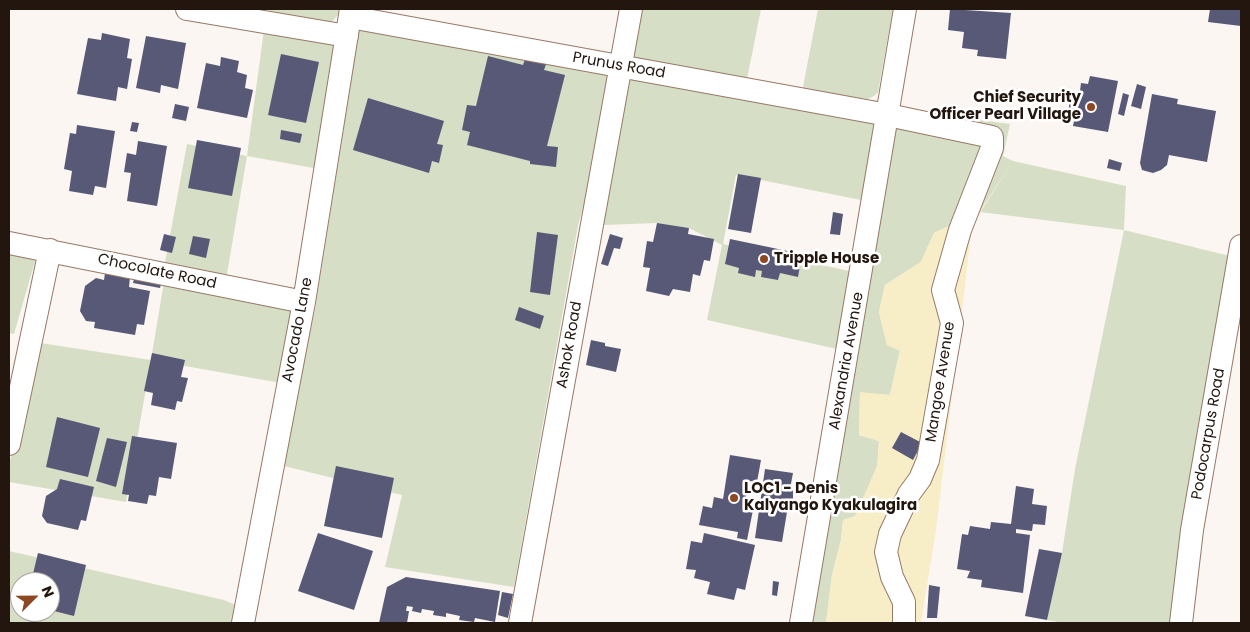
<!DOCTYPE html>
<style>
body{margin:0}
#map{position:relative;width:1250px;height:632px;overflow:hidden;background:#fcf6f2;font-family:Poppins,sans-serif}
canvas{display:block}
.frame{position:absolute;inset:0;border:10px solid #22160f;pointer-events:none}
.north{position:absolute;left:10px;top:572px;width:50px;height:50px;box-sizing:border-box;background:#fff;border:1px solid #a7a29f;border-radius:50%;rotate:67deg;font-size:14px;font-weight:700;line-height:20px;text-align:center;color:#22160f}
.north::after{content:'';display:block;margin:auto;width:18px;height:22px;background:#8e4723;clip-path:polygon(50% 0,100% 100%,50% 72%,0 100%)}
</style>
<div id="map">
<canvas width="1250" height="632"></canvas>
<div class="frame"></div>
<div class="north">N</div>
</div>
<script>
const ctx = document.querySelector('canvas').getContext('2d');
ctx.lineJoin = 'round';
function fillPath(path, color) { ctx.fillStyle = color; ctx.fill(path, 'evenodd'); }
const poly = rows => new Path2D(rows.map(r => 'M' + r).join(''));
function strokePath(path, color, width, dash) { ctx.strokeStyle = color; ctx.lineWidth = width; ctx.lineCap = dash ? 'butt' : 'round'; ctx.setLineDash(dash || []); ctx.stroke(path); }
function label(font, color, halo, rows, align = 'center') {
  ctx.font = font + ' Poppins,sans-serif'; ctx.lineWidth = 5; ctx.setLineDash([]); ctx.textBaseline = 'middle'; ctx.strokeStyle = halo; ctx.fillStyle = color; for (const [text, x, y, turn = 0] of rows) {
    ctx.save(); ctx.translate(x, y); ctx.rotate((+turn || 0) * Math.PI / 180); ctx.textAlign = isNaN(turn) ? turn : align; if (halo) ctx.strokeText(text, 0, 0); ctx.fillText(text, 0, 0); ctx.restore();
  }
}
const green = poly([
 [270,9,343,9,330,24,269,12],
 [638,9,761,9,746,84,632,66],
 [818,9,893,9,878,92,874,96,868,99,802,92],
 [361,19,623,62,578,226,514,587,385,567,402,495,280,465,315,310],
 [264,30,329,40,339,53,319,169,247,156,226,280,164,268,187,144,247,156],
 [628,77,870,118,874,126,861,200,736,175,723,244,849,271,837,349,707,320,722,245,689,228,657,223,603,225],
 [897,109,1010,124,1003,156,1013,161,1126,186,1124,230,1234,257,1178,623,1064,623,1047,620,1062,553,1075,469,1124,230,980,212,934,233,921,262,885,285,879,312,887,345,900,350,890,395,860,393,859,435,879,441,877,472,855,516,843,520,841,540,832,575,826,623,807,623],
 [9,245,38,251,14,334,9,333],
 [164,282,282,304,290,311,292,323,281,383,151,360,126,502,9,482,9,465,22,410,34,342,151,360],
 [9,551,224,600,238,606,234,623,9,623],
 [20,582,50,582,50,612,20,612]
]);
const sand = poly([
 [1013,161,972,226,936,530,921,623,826,623,832,575,841,540,843,520,855,516,877,466,879,441,859,435,860,392,890,395,900,351,887,345,879,312,885,285,921,262,934,233,980,211]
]);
const building = poly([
 [950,9,1011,13,1006,59,977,56,978,50,962,48,964,32,948,30],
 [1210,9,1241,9,1241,26,1208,22],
 [102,33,130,39,127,58,132,59,127,89,118,87,116,101,77,94,88,38,101,40],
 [146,36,186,43,178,89,161,85,160,93,136,88],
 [527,53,548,59,544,70,565,75,547,146,558,147,556,167,530,164,530,161,467,145,470,132,462,130,467,105,476,106,488,56,523,65],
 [281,54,319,62,306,123,268,115],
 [221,57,239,61,237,72,247,75,245,88,253,90,247,118,197,108,206,63,220,66],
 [1090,76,1118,81,1108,132,1073,126,1075,116,1068,115,1070,98,1079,99,1081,83,1088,84],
 [1137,84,1146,87,1141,109,1131,106],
 [1123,93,1129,95,1124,116,1118,114],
 [1152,94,1178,99,1177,104,1216,111,1207,162,1169,155,1167,165,1161,170,1153,173,1142,170,1140,163],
 [368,98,444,121,437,144,443,145,439,163,432,161,429,173,353,150],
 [175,104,189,107,186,121,172,118],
 [132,122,139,123,137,132,130,131],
 [77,125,115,131,106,188,95,186,93,195,69,191,72,171,64,169,70,133,76,134],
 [281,130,302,134,300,143,280,139],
 [197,140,241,148,232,196,188,188],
 [138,141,167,146,157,206,127,201,131,173,124,172,127,153,136,155],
 [1109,159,1122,163,1120,171,1107,168],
 [738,174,761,178,751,233,728,229],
 [833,212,843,214,840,235,830,234],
 [657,223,689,228,688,234,714,239,710,261,704,260,700,276,693,274,690,292,673,289,669,296,646,291,650,268,643,267,647,241,653,242],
 [537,232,558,235,550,295,530,292],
 [164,234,176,237,172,253,160,250],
 [610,234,623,238,620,249,614,248,608,266,601,264],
 [193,236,210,239,206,258,189,254],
 [730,239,802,254,798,277,780,273,778,280,761,277,762,271,756,270,755,277,738,273,739,268,725,264],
 [136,271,163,277,160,288,133,283],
 [105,273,130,277,129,287,150,291,144,325,137,324,135,335,94,328,95,322,86,321,80,311,85,286,96,278,104,280],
 [519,307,544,316,540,329,515,320],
 [591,340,605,343,605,346,621,349,616,372,586,365],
 [152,353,185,360,181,377,188,378,182,402,177,401,175,410,151,405,153,393,144,391],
 [57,417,100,428,88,477,46,467],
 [901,432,922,443,913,460,892,448],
 [132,436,177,443,171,479,159,477,156,496,149,495,147,504,128,501,129,495,122,494],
 [107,438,127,442,116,487,96,481],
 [730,455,761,460,757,482,749,481,744,509,753,510,747,540,737,538,738,532,699,525,703,506,712,508,714,497,723,499],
 [336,466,394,478,382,538,324,526],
 [765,469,793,473,790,489,793,488,793,502,792,508,789,512,787,512,782,542,755,538],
 [60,479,94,487,86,521,81,520,78,530,47,523,42,516,46,496,57,489],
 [1016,486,1034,489,1032,504,1047,506,1045,525,1033,524,1032,531,1016,529,1016,533,1030,535,1023,593,981,587,982,580,967,578,970,571,957,569,962,534,968,535,970,526,990,529,991,522,1011,524],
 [318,533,373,551,354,610,298,591],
 [704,533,755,545,745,590,737,588,734,600,707,594,710,582,694,578,696,570,686,569,691,541,702,543],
 [1039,549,1062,553,1047,620,1025,616],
 [38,553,86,565,74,616,50,610,50,582,31,582],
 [406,577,500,591,495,622,475,618,474,622,459,620,460,616,446,613,446,617,433,615,434,611,422,609,421,613,412,611,413,607,407,606,406,611,409,611,407,623,379,623,387,587],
 [773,581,779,582,777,596,772,595],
 [929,585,940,587,937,618,927,618],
 [502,592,513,594,508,618,498,615]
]);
const street = poly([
 [187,9,347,36],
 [350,17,888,115,992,137,992,148,960,230,943,290,952,323,928,460,920,479,909,494,890,534,886,552,892,577,904,602,904,623],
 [9,243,304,302],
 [9,444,50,250],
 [243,623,304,302,351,9],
 [520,623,631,9],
 [801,623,905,9],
 [1181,623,1192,530,1241,246]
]);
const markers = [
 [1091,107,5,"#8e4723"],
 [764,259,5,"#8e4723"],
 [734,498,5,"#8e4723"]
];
const streetNames = [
 ["Prunus Road",619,66,10],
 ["Chocolate Road",157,272,12],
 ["Avocado Lane",298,330,-79],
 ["Ashok Road",570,345,-80],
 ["Alexandria Avenue",847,361,-80],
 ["Mangoe Avenue",941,382,-81],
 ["Podocarpus Road",1209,434,-80]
];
const poiNames = [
 ["Chief Security",1081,98,"right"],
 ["Officer Pearl Village",1081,115,"right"],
 ["Tripple House",774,259],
 ["LOC1 - Denis",744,489],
 ["Kalyango Kyakulagira",744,506]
];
fillPath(green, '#d6dec5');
fillPath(sand, '#f7eec8');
fillPath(building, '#585877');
strokePath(street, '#977968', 24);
strokePath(street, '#fff', 22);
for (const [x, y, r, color] of markers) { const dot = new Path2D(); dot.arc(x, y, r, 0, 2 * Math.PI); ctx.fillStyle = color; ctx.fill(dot); strokePath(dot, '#fff', 2); }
label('15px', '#22160f', '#fff', streetNames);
label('bold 15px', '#22160f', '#fff', poiNames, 'left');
</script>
